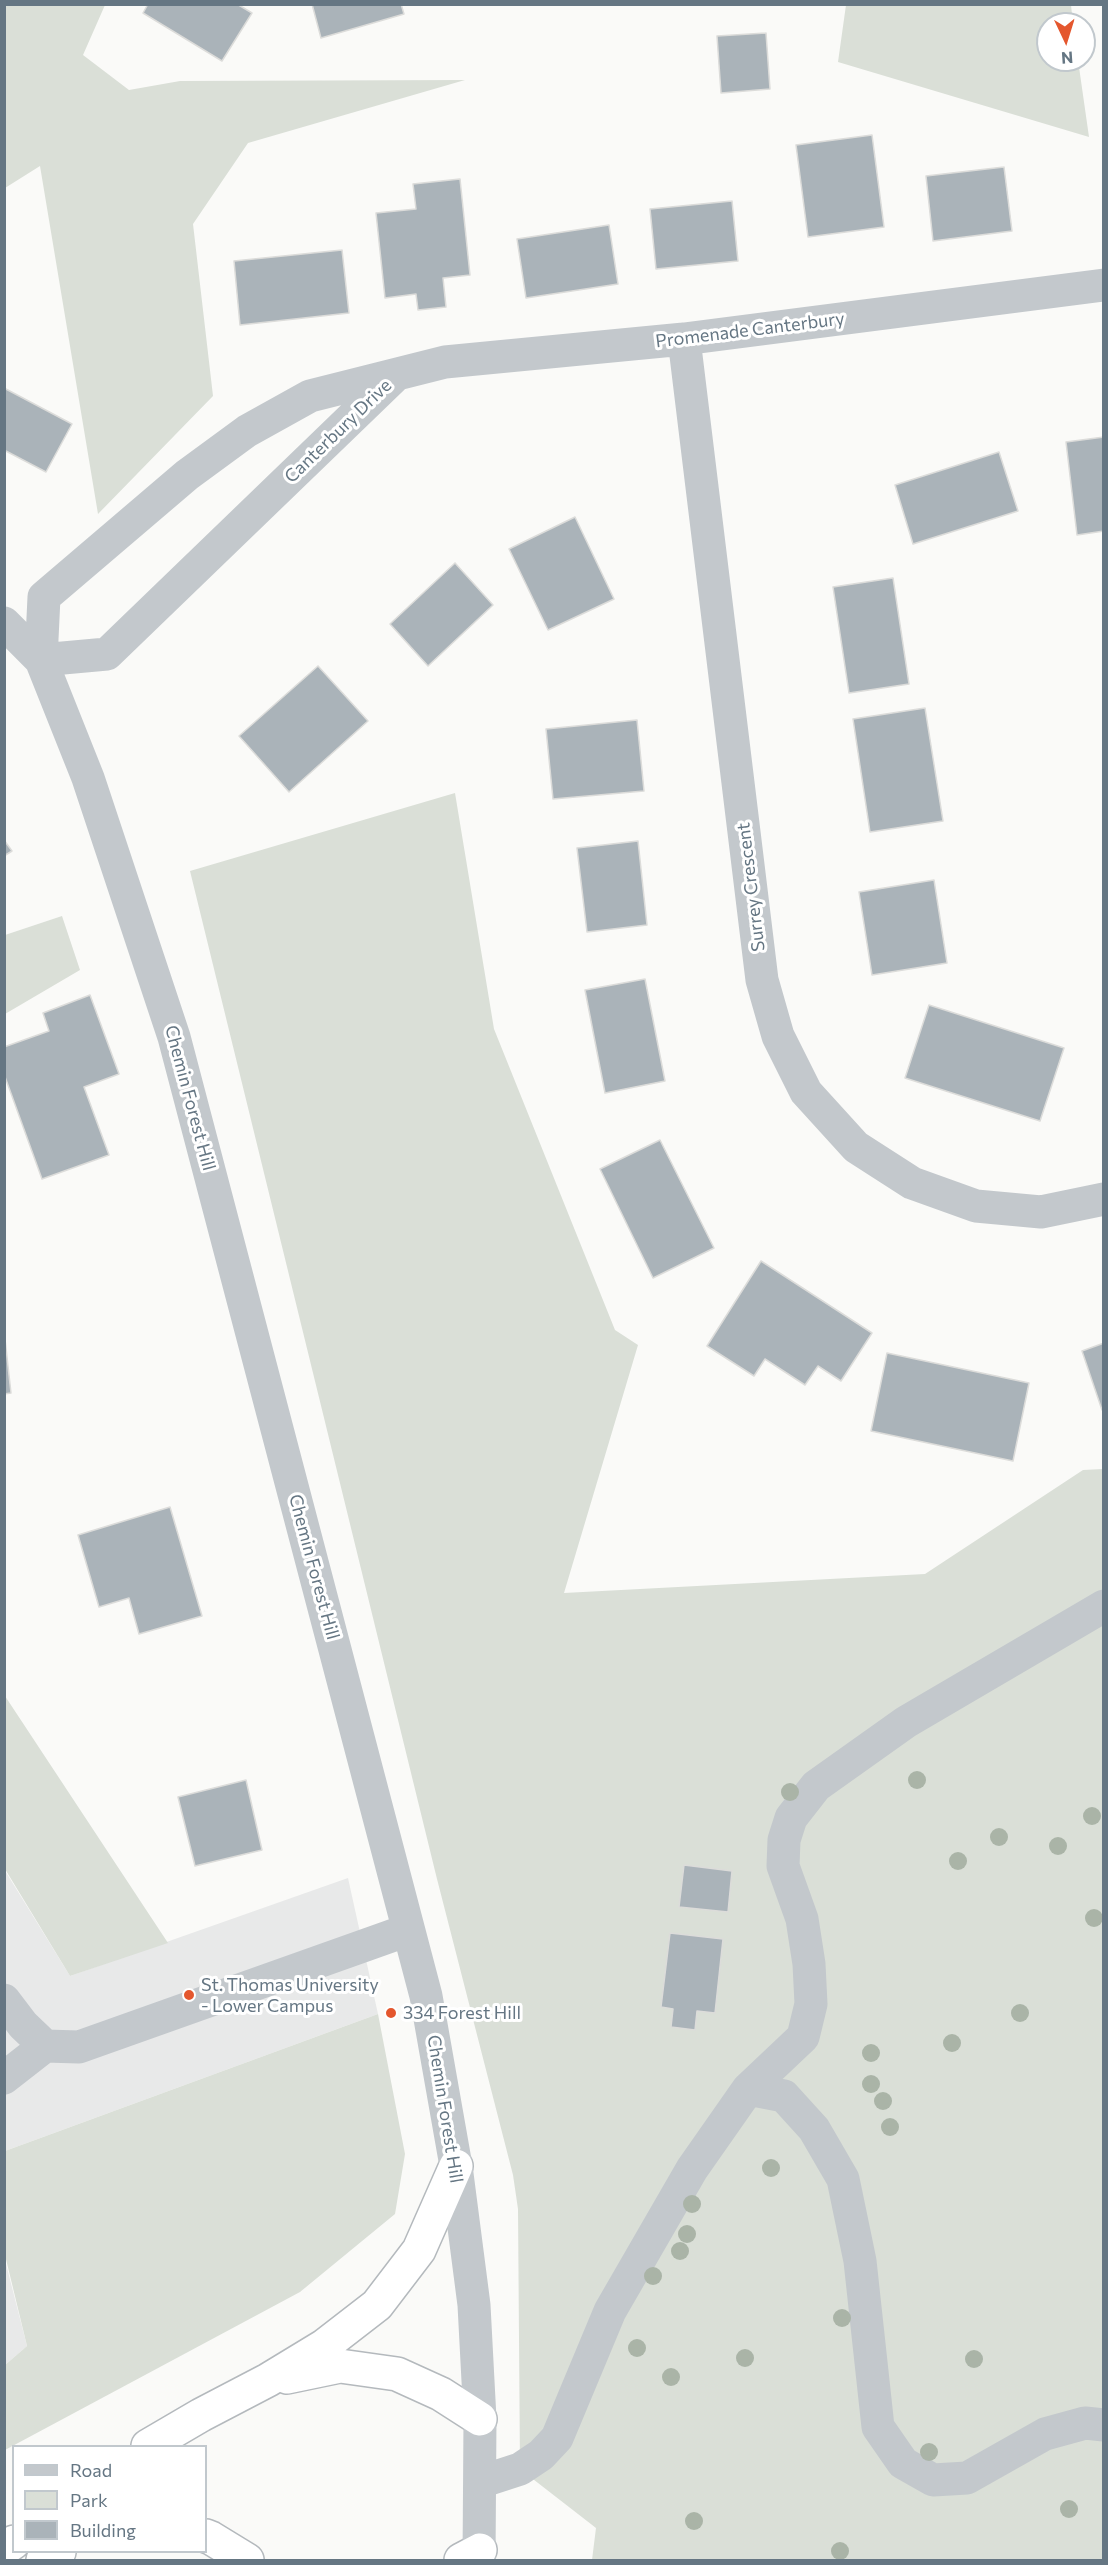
<!DOCTYPE html>
<style>
body{margin:0}
#map{position:relative;width:1108px;height:2565px;overflow:hidden;background:#fafaf8;font-family:Commissioner,sans-serif}
canvas{display:block}
.frame{position:absolute;inset:0;border:6px solid #657683;pointer-events:none}
.legend{position:absolute;left:12px;top:2445px;width:195px;height:108px;box-sizing:border-box;background:#fff;border:2px solid #c1c8cd;margin:0;padding:8px 10px;list-style:none;font-size:18px;color:#657683}
.legend li{display:flex;align-items:center;gap:12px;height:30px}
.legend b{width:30px;border:2px solid #c1c8cd}
.north{position:absolute;left:1036px;top:12px;width:60px;height:60px;box-sizing:border-box;background:#fff;border:2px solid #c1c8cd;border-radius:50%;rotate:176deg;font-size:16px;font-weight:700;line-height:24px;text-align:center;color:#657683}
.north::after{content:'';display:block;margin:auto;width:21px;height:27px;background:#e4572e;clip-path:polygon(50% 0,100% 100%,50% 72%,0 100%)}
</style>
<div id="map">
<canvas width="1108" height="2565"></canvas>
<div class="frame"></div>
<ul class="legend">
<li><b style="height:8px;background:#c3c8cc"></b>Road</li>
<li><b style="height:16px;background:#dadfd7"></b>Park</li>
<li><b style="height:16px;background:#aab3b9"></b>Building</li>
</ul>
<div class="north">N</div>
</div>
<script>
const ctx = document.querySelector('canvas').getContext('2d');
ctx.lineJoin = 'round';
function fillPath(path, color) { ctx.fillStyle = color; ctx.fill(path, 'evenodd'); }
const poly = rows => new Path2D(rows.map(r => 'M' + r).join(''));
function strokePath(path, color, width, dash) { ctx.strokeStyle = color; ctx.lineWidth = width; ctx.lineCap = dash ? 'butt' : 'round'; ctx.setLineDash(dash || []); ctx.stroke(path); }
function label(font, color, halo, rows, align = 'center') {
  ctx.font = font + ' Commissioner,sans-serif'; ctx.lineWidth = 6; ctx.setLineDash([]); ctx.textBaseline = 'middle'; ctx.strokeStyle = halo; ctx.fillStyle = color; for (const [text, x, y, turn = 0] of rows) {
    ctx.save(); ctx.translate(x, y); ctx.rotate((+turn || 0) * Math.PI / 180); ctx.textAlign = isNaN(turn) ? turn : align; if (halo) ctx.strokeText(text, 0, 0); ctx.fillText(text, 0, 0); ctx.restore();
  }
}
const built = poly([
 [4,1869,70,1976,348,1878,378,2014,5,2151],
 [4,2256,27,2346,5,2365,4,2365]
]);
const green = poly([
 [5,4,105,5,83,55,129,90,180,81,465,80,248,143,193,224,213,396,98,514,40,166,5,188],
 [846,5,1071,5,1073,24,1048,24,1048,60,1078,60,1089,137,838,62],
 [455,793,494,1029,615,1330,638,1345,564,1593,925,1574,1083,1470,1103,1469,1103,2560,592,2560,596,2528,520,2469,518,2209,513,2175,437,1879,190,871],
 [62,916,80,970,5,1014,5,935],
 [5,1696,168,1943,70,1976,5,1869],
 [378,2014,405,2154,395,2214,300,2292,5,2450,5,2365,27,2346,5,2255,5,2151]
]);
const building = poly([
 [148,4,237,4,252,13,222,61,143,13,148,4],
 [312,4,401,4,404,14,321,38,312,4],
 [766,33,770,89,721,93,717,36,766,33],
 [872,135,884,227,808,237,796,145,872,135],
 [1004,167,1012,231,933,241,926,176,1004,167],
 [460,179,470,275,443,278,446,307,418,310,416,294,385,298,376,213,416,209,413,184,460,179],
 [732,201,738,261,656,269,650,209,732,201],
 [609,225,618,284,526,298,517,239,609,225],
 [342,250,349,313,240,325,234,261,342,250],
 [4,388,72,424,46,472,4,450,4,388],
 [1104,437,1104,531,1077,535,1066,442,1104,437],
 [999,452,1018,511,913,544,895,485,999,452],
 [575,517,614,599,548,630,509,549,575,517],
 [455,563,493,605,428,666,390,624,455,563],
 [893,578,909,684,849,693,833,587,893,578],
 [318,666,368,721,289,792,239,736,318,666],
 [925,708,943,821,870,832,853,719,925,708],
 [637,720,644,791,553,799,546,729,637,720],
 [4,840,12,851,4,856,4,840],
 [638,841,647,925,587,932,577,848,638,841],
 [934,880,947,963,872,975,859,892,934,880],
 [645,979,665,1081,605,1093,585,990,645,979],
 [90,995,119,1074,84,1087,109,1155,42,1179,4,1074,4,1047,49,1031,43,1013,90,995],
 [929,1005,1064,1048,1040,1121,905,1078,929,1005],
 [660,1140,714,1248,653,1278,600,1169,660,1140],
 [761,1261,872,1333,841,1381,818,1366,805,1385,765,1359,754,1376,707,1346,761,1261],
 [4,1330,11,1393,4,1394,4,1330],
 [1104,1343,1104,1409,1102,1410,1082,1351,1104,1343],
 [887,1353,1029,1383,1013,1461,871,1431,887,1353],
 [170,1507,202,1616,139,1634,129,1598,99,1607,78,1535,170,1507],
 [246,1780,262,1850,195,1866,178,1797,246,1780],
 [684,1865,732,1871,728,1912,679,1907,684,1865],
 [670,1933,723,1939,715,2013,697,2011,695,2030,671,2027,673,2009,661,2007,670,1933]
]);
const minor = poly([
 [684,339,762,980,778,1036,806,1092,856,1147,912,1183,976,1206,1041,1212,1104,1199],
 [4,623,41,660,88,778,174,1037,426,1996,456,2166,474,2305,480,2419,479,2560],
 [41,660,44,597,187,475,247,431,310,396,445,362,684,339,1104,285],
 [41,660,107,654,395,376],
 [4,2000,23,2025,45,2046,79,2047,408,1930],
 [4,2078,45,2046],
 [748,2089,784,2096,814,2129,843,2179,860,2261,878,2427,903,2463,933,2480,967,2478,1045,2434,1085,2423,1104,2425],
 [480,2482,520,2469,541,2455,557,2438,610,2311,692,2169,748,2089,803,2037,811,2004,809,1964,802,1919,783,1866,784,1840,791,1818,816,1786,906,1722,1104,1606]
]);
const highway = poly([
 [287,2377,340,2366,397,2374,441,2394,480,2419],
 [148,2446,201,2415,268,2380,324,2346,377,2305,419,2250,456,2166],
 [206,2536,211,2538,247,2560],
 [4,2549,14,2542],
 [43,2560,49,2555,59,2552],
 [461,2560,480,2550]
]);
const trees = [
 [917,1780],
 [790,1792],
 [1092,1816],
 [999,1837],
 [1058,1846],
 [958,1861],
 [1094,1918],
 [1020,2013],
 [952,2043],
 [871,2053],
 [871,2084],
 [883,2101],
 [890,2127],
 [771,2168],
 [692,2204],
 [687,2234],
 [680,2251],
 [653,2276],
 [842,2318],
 [637,2348],
 [745,2358],
 [974,2359],
 [671,2377],
 [929,2452],
 [1069,2509],
 [694,2521],
 [840,2551]
];
const markers = [
 [189,1995,6,"#e4572e"],
 [391,2013,6,"#e4572e"]
];
const streetNames = [
 ["Promenade Canterbury",750,330,-7],
 ["Canterbury Drive",338,431,-44],
 ["Surrey Crescent",751,887,-97],
 ["Chemin Forest Hill",190,1098,75],
 ["Chemin Forest Hill",314,1567,75],
 ["Chemin Forest Hill",445,2109,81]
];
const poiNames = [
 ["St. Thomas University",201,1985],
 ["- Lower Campus",201,2006],
 ["334 Forest Hill",403,2013]
];
fillPath(built, '#e8e9e9');
fillPath(green, '#dadfd7');
fillPath(building, '#aab3b9');
strokePath(building, '#dcdcda', 1.5);
strokePath(highway, '#b4b9bd', 36);
strokePath(minor, '#c3c8cc', 33);
strokePath(highway, '#fff', 33);
ctx.fillStyle = '#aab4a7';
for (const [x, y] of trees) { ctx.beginPath(); ctx.arc(x, y, 9, 0, 2 * Math.PI); ctx.fill(); }
for (const [x, y, r, color] of markers) { const dot = new Path2D(); dot.arc(x, y, r, 0, 2 * Math.PI); ctx.fillStyle = color; ctx.fill(dot); strokePath(dot, '#fff', 2); }
label('18px', '#657683', '#fff', streetNames);
label('18px', '#657683', '#fff', poiNames, 'left');
</script>
